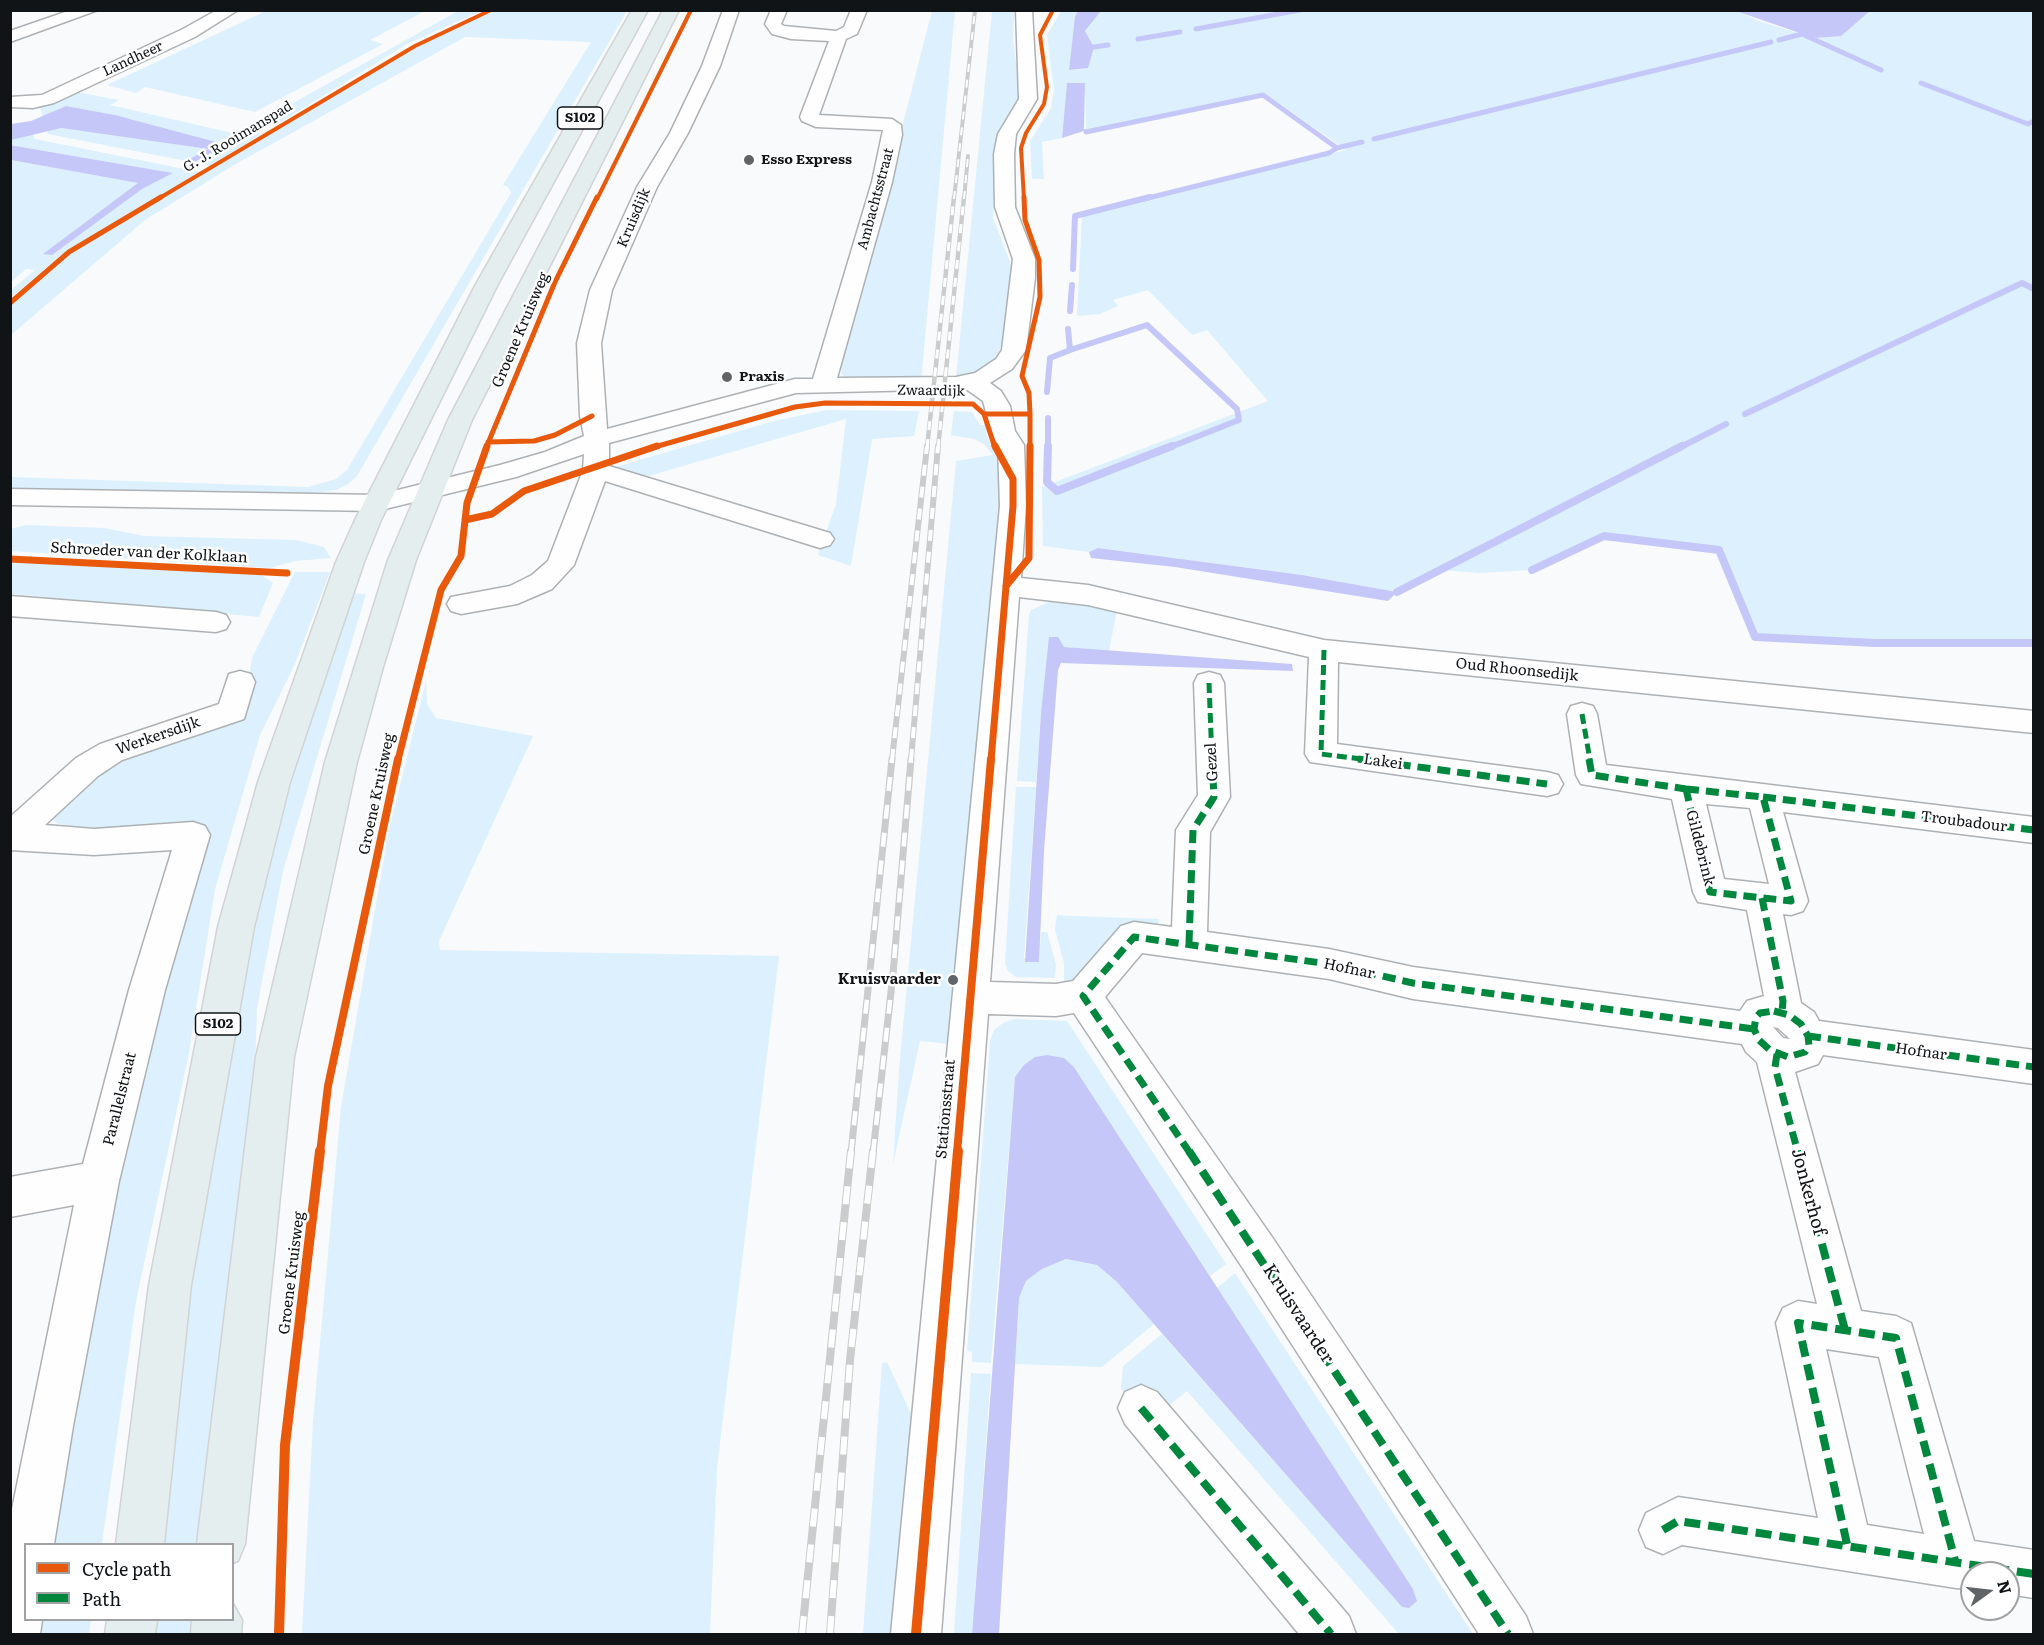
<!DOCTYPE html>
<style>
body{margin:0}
#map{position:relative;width:2044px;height:1645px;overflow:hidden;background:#f8fafc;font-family:Literata,serif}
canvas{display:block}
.frame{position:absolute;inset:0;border:12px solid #101417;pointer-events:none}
.legend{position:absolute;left:24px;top:1543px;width:210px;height:78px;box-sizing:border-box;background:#fff;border:2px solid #9fa1a2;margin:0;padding:8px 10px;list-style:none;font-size:18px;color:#101417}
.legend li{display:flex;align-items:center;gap:12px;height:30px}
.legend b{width:30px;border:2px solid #9fa1a2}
.north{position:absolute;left:1960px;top:1561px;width:60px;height:60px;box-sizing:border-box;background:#fff;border:2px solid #9fa1a2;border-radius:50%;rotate:75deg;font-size:16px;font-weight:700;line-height:24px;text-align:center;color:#101417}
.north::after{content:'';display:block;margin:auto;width:21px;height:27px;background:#616467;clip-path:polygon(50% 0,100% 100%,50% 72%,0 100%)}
</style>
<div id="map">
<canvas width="2044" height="1645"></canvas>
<div class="frame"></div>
<ul class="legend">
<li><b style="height:8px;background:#e8590c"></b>Cycle path</li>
<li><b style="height:8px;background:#00873e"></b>Path</li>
</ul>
<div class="north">N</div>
</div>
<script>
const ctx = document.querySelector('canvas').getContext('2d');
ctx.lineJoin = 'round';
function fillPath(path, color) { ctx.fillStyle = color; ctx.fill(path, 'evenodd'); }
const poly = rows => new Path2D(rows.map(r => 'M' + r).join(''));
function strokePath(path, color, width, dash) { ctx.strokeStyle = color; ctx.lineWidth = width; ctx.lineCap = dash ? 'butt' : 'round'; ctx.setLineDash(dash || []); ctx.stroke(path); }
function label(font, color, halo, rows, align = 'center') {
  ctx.font = font + ' Literata,serif'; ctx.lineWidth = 5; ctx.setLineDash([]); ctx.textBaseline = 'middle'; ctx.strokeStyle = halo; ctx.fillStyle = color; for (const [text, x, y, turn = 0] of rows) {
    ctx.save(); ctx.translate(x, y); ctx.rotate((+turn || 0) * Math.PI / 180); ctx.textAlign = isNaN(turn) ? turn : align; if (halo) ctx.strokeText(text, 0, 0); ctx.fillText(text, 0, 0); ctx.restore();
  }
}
const green = poly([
 [1736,10,1759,21,1814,38,1841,35,1870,11,2033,11,2033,643,1875,643,1755,637,1719,550,1604,536,1532,570,1480,573,1440,570,1397,592,1302,575,1099,548,1089,552,1043,546,1042,487,1268,401,1207,330,1192,335,1148,290,1113,300,1118,306,1100,314,1077,316,1082,215,1346,150,1266,94,1086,132,1085,84,1067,83,1062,138,1042,142,1044,179,1032,179,1030,141,1051,108,1054,90,1047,35,1061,11,1079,11,1075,16,1069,70,1084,69,1094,47,1085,31,1101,11],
 [266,11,425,11,370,40,383,44,255,112,145,87,136,93,107,85],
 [458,11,481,11,407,44,276,125,259,122],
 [495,11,627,11,357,476,348,484,336,490,284,497,11,492,11,477,308,487,336,479,347,470,511,193,508,187,503,185,591,42,465,37,234,165,145,220,11,335,11,304,71,252,406,51,409,52,433,38],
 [932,11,955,11,921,382,850,380,841,374,842,360],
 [992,11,1014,11,1013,38,1020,94,1014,108,997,133,993,218,1012,267,1003,341,995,362,981,371,956,378],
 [77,92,119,100,110,105,237,134,220,143,115,115,66,106,43,117,40,106,51,105],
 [61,128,209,149,186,161,48,134,47,130],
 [245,129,262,134,210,166,193,163,244,134,239,133],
 [32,134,35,139,199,172,199,175,60,256,11,298,11,290,35,270,26,269,11,282,10,160,139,183,142,189,172,173,11,145,11,140],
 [827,410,919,411,914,436,872,439,851,566,818,555,836,504,846,419,645,477,615,467,774,421],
 [954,411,972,412,980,425,985,425,987,436,1001,465,1000,525,949,1044,920,1041,893,1164,899,1070,956,461,993,455,985,445,974,439,951,435],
 [26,525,104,528,145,536,296,540,324,547,331,558,295,561,270,568,11,551,11,529],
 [11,560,261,575,273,583,259,617,11,594],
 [295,572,330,572,295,664,260,735,215,889,189,1053,136,1301,102,1544,45,1544,68,1391,135,1096,207,825,86,830,56,823,50,815,110,765,136,753,242,718,252,658],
 [352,593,366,594,283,871,257,1008,253,1130,209,1468,203,1544,156,1544,190,1281,230,1037,266,876,293,776],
 [1086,601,1118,605,1109,651,1064,647,1041,713,1036,782,1017,781,1029,615,1031,610,1049,602],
 [426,681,427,704,436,718,533,736,439,941,440,950,779,956,717,1468,710,1634,302,1634,313,1421,341,1107,389,829],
 [1016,787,1036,787,1024,958,1039,962,1041,932,1047,932,1056,964,1055,978,1016,977,1008,971,1005,963],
 [1057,915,1072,916,1159,919,1158,927,1064,986,1064,963,1055,929],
 [1014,1019,1067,1021,1226,1264,1210,1276,1074,1067,1015,1077,991,1363,972,1362,972,1352,967,1351,990,1041,994,1030,1003,1023],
 [1066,1259,1097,1265,1117,1282,1154,1324,1102,1367,1015,1364,1019,1298,1026,1281,1042,1269],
 [1235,1273,1473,1634,1399,1634,1187,1391,1162,1411,1131,1400,1121,1389,1123,1366,1162,1334,1402,1607,1417,1601,1413,1589,1217,1288],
 [887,1362,914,1420,896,1634,863,1634,882,1363],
 [971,1373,991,1374,972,1634,954,1634],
 [33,1620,91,1620,89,1634,30,1634],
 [148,1620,197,1620,196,1634,146,1634]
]);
const water = poly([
 [1079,10,1101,11,1085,31,1094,47,1088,68,1069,70,1075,16],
 [1736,11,1870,11,1841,36,1814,38],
 [1067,83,1085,83,1084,129,1087,130,1062,138],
 [66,106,115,115,220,143,239,133,245,134,193,163,186,161,208,149,61,128,11,140,11,124,31,121],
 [10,145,161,171,173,173,142,189,52,255,43,254,138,183,11,160],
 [1098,548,1302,575,1397,592,1388,601,1175,567,1091,558,1089,552],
 [1049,637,1058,637,1064,647,1292,664,1293,671,1061,663,1058,670,1044,851,1039,962,1025,962,1041,713],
 [1047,1055,1064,1058,1074,1067,1413,1589,1417,1601,1409,1608,1402,1607,1117,1282,1097,1265,1066,1259,1042,1269,1026,1281,1019,1298,999,1634,972,1634,1015,1077,1024,1065,1035,1057]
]);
const streamFar2 = poly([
 [1196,29,1300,10],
 [1138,39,1180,32],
 [1779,40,1802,34,1881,70],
 [1094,47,1108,45],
 [1921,83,2028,124,2034,121],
 [1086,132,1263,95,1337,148,1362,142],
 [1374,139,1771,42],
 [1144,199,1329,153,1337,148]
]);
const streamFar1 = poly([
 [1073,269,1075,216,1150,197],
 [1070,311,1072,285],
 [1070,350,1147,325,1237,409,1239,420,1168,448],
 [1047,392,1050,358,1070,350,1068,329],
 [1745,414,2022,283,2034,289],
 [1048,448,1048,418],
 [1679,448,1726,424]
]);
const stream = poly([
 [1048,446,1047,482,1057,491,1172,446],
 [1532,570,1604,536,1719,550,1755,637,1875,643,2034,643],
 [1397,592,1682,446]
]);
const minor = poly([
 [71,10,98,10,10,42,10,31,71,10],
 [217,10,238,10,195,37,54,103,33,108,10,107,10,97,42,95,183,29,217,10],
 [723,10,739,10,720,66,688,133,657,187,612,290,601,343,607,429,795,379,813,379,872,182,883,130,816,127,802,121,800,117,829,41,791,39,772,34,765,24,771,10,787,10,781,24,784,26,836,31,844,27,851,10,867,10,857,34,846,39,819,115,892,119,901,125,902,135,892,182,837,378,956,377,975,373,996,359,1002,350,1013,259,995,207,994,154,998,134,1019,99,1016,10,1032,10,1037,99,1016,134,1014,154,1015,207,1035,259,1035,278,1026,350,1012,369,990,383,1001,391,1010,406,1015,431,1024,445,1026,506,1021,578,1088,585,1324,640,2034,711,2034,733,1338,662,1337,744,1547,772,1558,775,1563,784,1558,793,1547,796,1310,762,1305,754,1309,657,1088,605,1019,597,990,982,1056,984,1073,981,1121,926,1134,922,1172,927,1176,830,1198,795,1194,683,1198,675,1209,672,1220,675,1224,683,1230,797,1210,832,1207,932,1329,949,1413,967,1740,1011,1747,1001,1764,996,1747,910,1698,902,1693,892,1672,799,1581,784,1576,775,1567,714,1571,706,1582,703,1593,706,1597,714,1606,765,2034,817,2034,843,1783,812,1808,901,1803,911,1791,915,1783,914,1801,1003,1814,1012,1819,1021,2034,1050,2034,1084,1823,1055,1818,1064,1795,1072,1861,1311,1896,1316,1911,1323,1974,1541,2034,1550,2034,1598,2008,1594,2008,1573,1972,1573,1972,1589,1956,1588,1682,1545,1663,1554,1646,1547,1639,1530,1646,1513,1678,1497,1818,1518,1776,1323,1783,1308,1798,1301,1817,1304,1757,1062,1746,1052,1742,1044,1413,999,1329,979,1142,953,1105,997,1272,1237,1526,1616,1533,1634,1479,1634,1242,1267,1074,1013,1056,1016,988,1014,941,1634,891,1634,1000,506,998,445,991,431,983,401,966,389,796,393,609,443,609,466,830,533,834,539,830,545,820,548,605,481,574,565,552,589,517,604,461,614,451,611,447,604,451,597,510,586,532,575,548,561,583,470,584,454,516,477,377,511,10,505,10,489,377,495,500,465,545,452,584,436,580,416,577,343,590,290,637,187,670,133,702,66,723,10],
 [1706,804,1750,808,1769,884,1724,879,1706,804],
 [1773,1027,1778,1028,1790,1039,1783,1038,1773,1027],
 [1826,1349,1879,1357,1924,1534,1867,1525,1826,1349],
 [10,596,216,612,226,615,230,622,226,629,216,632,10,616,10,596],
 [240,671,251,674,255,682,244,719,122,760,98,776,45,825,94,829,193,822,205,826,210,835,165,990,119,1181,73,1426,54,1544,26,1544,26,1620,42,1620,40,1634,10,1634,10,1519,74,1205,10,1217,10,1177,83,1164,129,990,172,850,94,855,10,850,10,817,76,758,100,744,219,704,229,674,240,671],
 [1141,1385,1157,1392,1349,1616,1356,1634,1299,1634,1125,1424,1118,1408,1125,1392,1141,1385]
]);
const major = poly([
 [632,10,648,10,498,284,381,520,364,562,290,782,254,927,191,1285,164,1544,116,1544,149,1285,218,927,258,782,336,562,355,520,476,284,632,10],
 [663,10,679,10,472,420,416,560,383,667,357,762,294,1057,245,1544,238,1561,232,1563,232,1544,197,1544,256,1057,325,762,388,560,448,420,663,10],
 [232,1602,242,1620,241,1634,191,1634,192,1620,232,1620,232,1602],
 [107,1620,157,1620,155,1634,105,1634,107,1620]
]);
const railFar4 = poly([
 [954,199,975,10],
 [964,199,968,156]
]);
const railFar3 = poly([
 [927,448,954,197],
 [938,448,964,197]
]);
const railFar2 = poly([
 [892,760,927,446],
 [911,760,938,446]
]);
const railFar1 = poly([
 [851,1153,892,759],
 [873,1153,893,974,911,759]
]);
const rail = poly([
 [802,1634,851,1151],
 [830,1634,850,1360,873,1151]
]);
const quietFar2 = poly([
 [1324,650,1321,754,1369,760],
 [1209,683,1212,760],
 [1582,714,1590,760]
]);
const quietFar1 = poly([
 [1358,759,1547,784],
 [1589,759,1592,775,1686,789],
 [1686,789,1763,797,1791,901,1710,892,1686,789],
 [1763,797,2034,830],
 [1762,898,1783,1001,1782,1012],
 [1189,943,1193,830,1214,797,1212,759],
 [1774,1011,1789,1015,1801,1024,1808,1036,1809,1045,1805,1052,1788,1057,1770,1050,1759,1040,1754,1029,1756,1017,1760,1013,1774,1011],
 [1808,1036,2034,1067],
 [1777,1054,1775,1067,1798,1153],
 [1190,1153,1083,996,1134,937,1329,964,1413,983,1754,1029]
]);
const quiet = poly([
 [1189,1151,1508,1634],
 [1797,1151,1845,1330],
 [1141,1408,1331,1634],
 [1663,1530,1678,1521,2034,1574],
 [1847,1544,1798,1323,1896,1338,1956,1564]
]);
const cyclewayFar4 = poly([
 [158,199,415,46,491,10],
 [597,199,691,10],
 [1024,199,1021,148,1026,133,1044,104,1047,87,1040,35,1053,10]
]);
const cyclewayFar3 = poly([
 [10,303,69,252,161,197],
 [984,414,995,448],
 [488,442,534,441,555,435,592,416],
 [486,448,555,282,597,197],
 [651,448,795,407,825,403,973,404,984,414,1030,414,1029,393,1022,376,1040,297,1039,260,1025,220,1024,197],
 [1030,448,1030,414]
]);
const cyclewayFar2 = poly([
 [465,520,492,514,524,491,657,446],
 [10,559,287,573],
 [1006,586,1029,558,1030,446],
 [398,760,441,590,461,556,467,503,487,446],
 [991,760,1013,506,1013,479,995,446]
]);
const cyclewayFar1 = poly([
 [320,1153,328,1086,398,759],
 [957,1153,991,759]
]);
const cycleway = poly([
 [279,1634,285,1445,320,1151],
 [916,1634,958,1151]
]);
const markers = [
 [749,160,6,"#616467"],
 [727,377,6,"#616467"],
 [953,980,6,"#616467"]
];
const farStreetnames = [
 ["Landheer",133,59,-25],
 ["G. J. Rooimanspad",238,137,-31],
 ["Ambachtsstraat",876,199,-75],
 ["Kruisdijk",634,218,-67],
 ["Zwaardijk",931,391,1]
];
const shields = [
 [580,118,45],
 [218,1024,45]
];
const shieldNames = [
 ["S102",580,118],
 ["S102",218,1024]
];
const farPoinames = [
 ["Esso Express",761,160],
 ["Praxis",739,377]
];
const streetNames = [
 ["Groene Kruisweg",521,330,-67],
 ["Schroeder van der Kolklaan",149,553,3],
 ["Oud Rhoonsedijk",1517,670,6],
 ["Werkersdijk",158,736,-19],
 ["Gezel",1212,762,-93],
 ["Lakei",1383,762,8],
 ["Groene Kruisweg",377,794,-78],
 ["Troubadour",1964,822,7],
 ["Gildebrink",1700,848,76],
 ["Hofnar",1349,969,12],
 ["Hofnar",1921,1052,8],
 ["Parallelstraat",120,1099,-76],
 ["Stationsstraat",946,1109,-85],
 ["Groene Kruisweg",292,1273,-83]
];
const poiNames = [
 ["Kruisvaarder",941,980]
];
const nearStreetnames = [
 ["Jonkerhof",1808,1192,75],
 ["Kruisvaarder",1298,1314,57]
];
fillPath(green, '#dcf1fd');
fillPath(water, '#c6c7f9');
strokePath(streamFar2, '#c6c7f9', 5);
strokePath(streamFar1, '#c6c7f9', 6);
strokePath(stream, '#c6c7f9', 8);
strokePath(minor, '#aeb1b3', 3);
strokePath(major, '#d2d3d4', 3);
fillPath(minor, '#fefeff');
fillPath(major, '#e5eeef');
strokePath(railFar4, '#cbcccc', 4);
strokePath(railFar3, '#cbcccc', 4.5);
strokePath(railFar2, '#cbcccc', 6);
strokePath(railFar1, '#cbcccc', 7);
strokePath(rail, '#cbcccc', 8);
strokePath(railFar4, '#fff', 2, [8]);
strokePath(railFar3, '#fff', 3, [9]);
strokePath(railFar2, '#fff', 4, [11]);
strokePath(railFar1, '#fff', 4.5, [14]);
strokePath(rail, '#fff', 6, [18]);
strokePath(quietFar2, '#00873e', 5, [10, 5]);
strokePath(quietFar1, '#00873e', 7, [13, 7]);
strokePath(quiet, '#00873e', 8, [16, 8]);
strokePath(cyclewayFar4, '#e8590c', 4);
strokePath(cyclewayFar3, '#e8590c', 5);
strokePath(cyclewayFar2, '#e8590c', 7);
strokePath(cyclewayFar1, '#e8590c', 8);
strokePath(cycleway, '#e8590c', 10);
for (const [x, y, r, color] of markers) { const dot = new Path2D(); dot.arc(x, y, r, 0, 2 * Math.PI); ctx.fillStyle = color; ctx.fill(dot); strokePath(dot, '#fff', 2); }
label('14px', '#101417', '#fff', farStreetnames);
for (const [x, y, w] of shields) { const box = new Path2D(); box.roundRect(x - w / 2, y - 11, w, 22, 4.5); ctx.fillStyle = '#fff'; ctx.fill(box); strokePath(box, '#101417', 1.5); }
label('bold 14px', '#101417', null, shieldNames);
label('bold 14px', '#101417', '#fff', farPoinames, 'left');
label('15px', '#101417', '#fff', streetNames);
label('bold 15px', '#101417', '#fff', poiNames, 'right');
label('18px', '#101417', '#fff', nearStreetnames);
</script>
